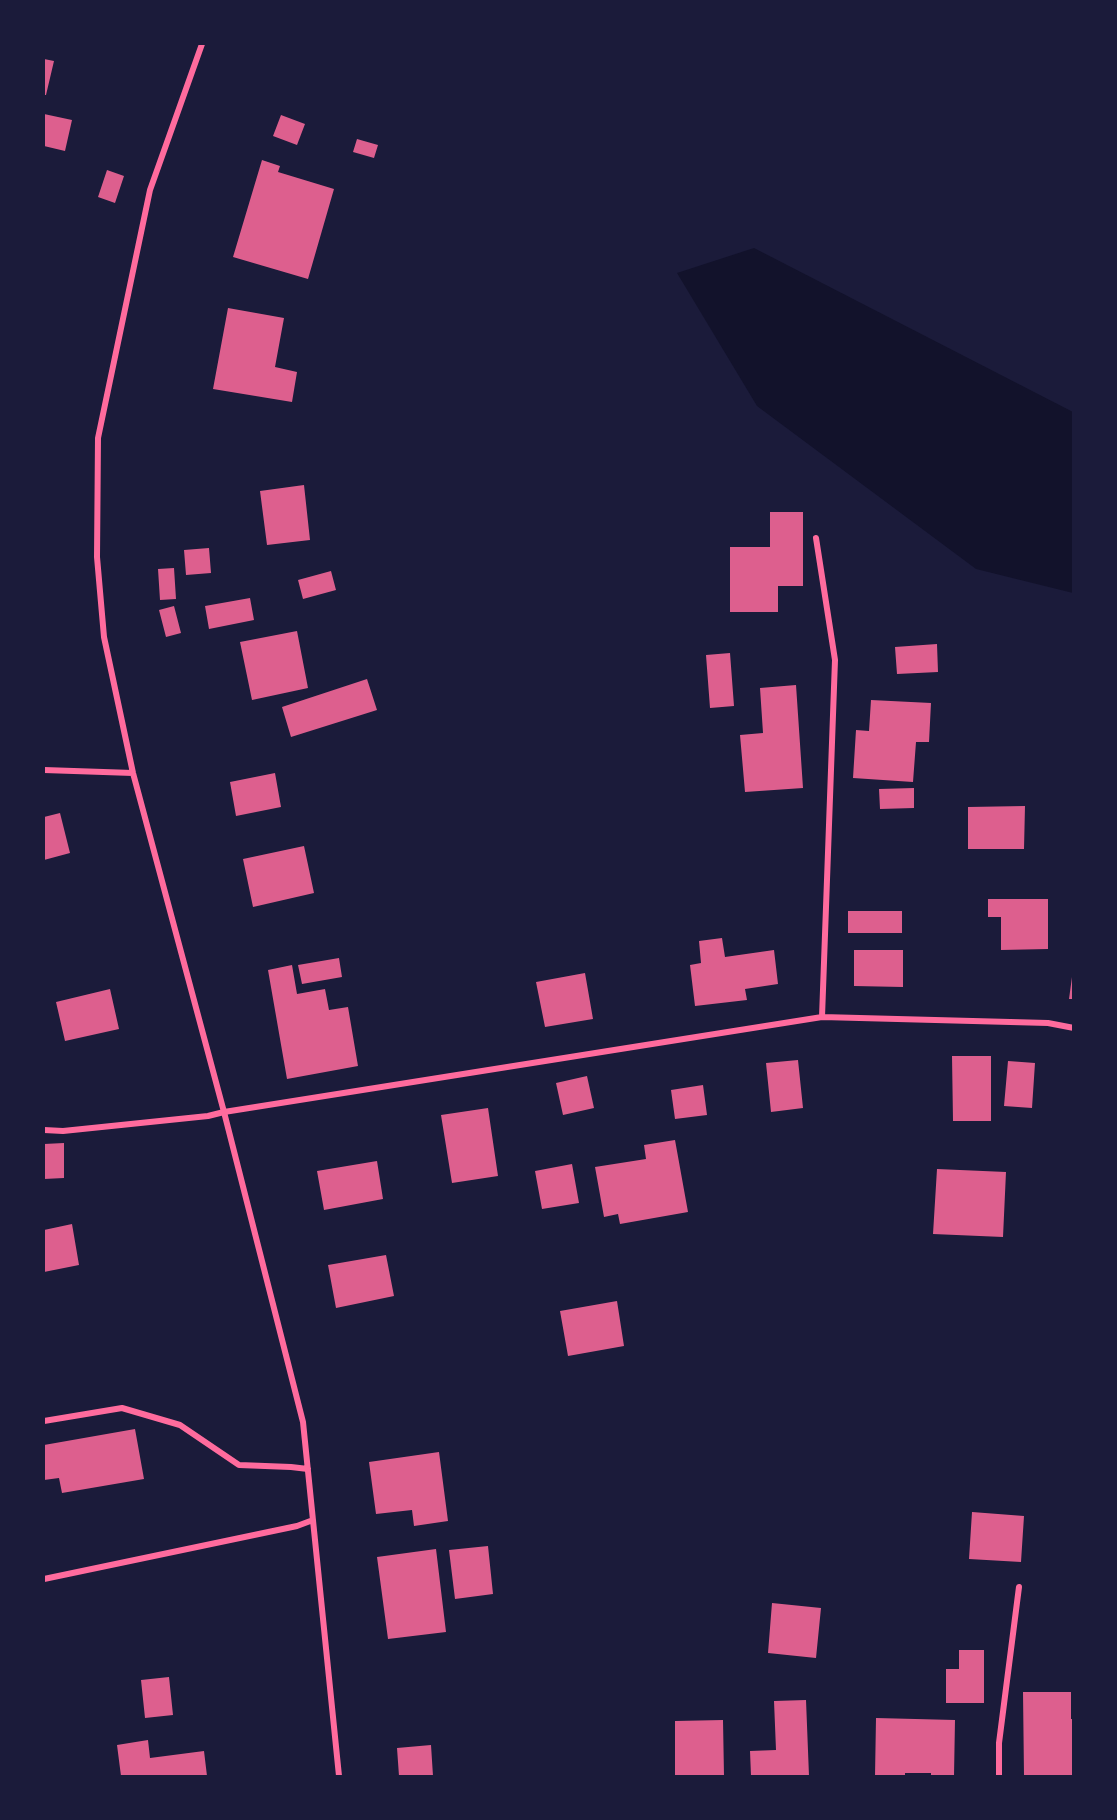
<!DOCTYPE html>
<style>
body{margin:0}
#map{position:relative;width:1117px;height:1820px;overflow:hidden;background:#1b1b3a;font-family:"Fira Sans",sans-serif}
canvas{display:block}
.frame{position:absolute;inset:0;border:45px solid #1b1b3a;pointer-events:none}
</style>
<div id="map">
<canvas width="1117" height="1820"></canvas>
<div class="frame"></div>
</div>
<script>
const ctx = document.querySelector('canvas').getContext('2d');
ctx.lineJoin = 'round';
function fillPath(path, color) { ctx.fillStyle = color; ctx.fill(path, 'evenodd'); }
const poly = rows => new Path2D(rows.map(r => 'M' + r).join(''));
function strokePath(path, color, width, dash) { ctx.strokeStyle = color; ctx.lineWidth = width; ctx.lineCap = dash ? 'butt' : 'round'; ctx.setLineDash(dash || []); ctx.stroke(path); }
const water = poly([
 [754,248,1073,412,1073,593,976,569,757,406,677,273]
]);
const building = poly([
 [44,59,54,61,46,95,44,95],
 [44,114,72,120,65,151,44,146],
 [281,115,305,124,297,145,273,136],
 [357,139,378,145,374,158,353,152],
 [262,160,280,166,278,172,334,189,308,279,233,257],
 [107,170,124,176,115,203,98,197],
 [228,308,284,318,275,367,297,372,292,402,213,389],
 [304,485,310,540,267,545,260,491],
 [770,512,803,512,803,586,778,586,778,612,730,612,730,547,770,547],
 [209,548,211,573,186,575,184,550],
 [174,568,176,599,160,600,158,569],
 [331,571,336,590,303,599,298,580],
 [250,598,254,620,209,629,205,606],
 [174,606,181,633,166,637,159,610],
 [297,631,308,688,252,700,240,642],
 [937,644,938,672,897,674,895,647],
 [730,653,734,706,710,708,706,655],
 [367,679,377,710,291,737,282,707],
 [796,685,803,788,745,792,740,735,763,733,760,688],
 [871,700,931,703,929,742,916,742,913,782,853,778,856,730,869,731],
 [275,773,281,807,236,816,230,782],
 [914,788,914,808,880,809,879,789],
 [1025,806,1024,849,968,849,968,807],
 [60,813,70,853,44,860,44,817],
 [304,846,314,893,253,907,243,859],
 [988,899,1048,899,1048,949,1001,950,1001,917,988,917],
 [848,911,902,911,902,933,848,933],
 [722,938,725,957,774,950,778,984,745,989,747,1000,695,1006,690,965,701,963,699,941],
 [854,950,903,950,903,987,854,986],
 [339,958,342,977,302,984,298,965],
 [292,965,297,994,325,989,329,1010,348,1007,358,1066,287,1079,268,970],
 [585,973,593,1019,545,1027,536,982],
 [1072,977,1074,977,1074,999,1069,999],
 [110,989,119,1029,65,1041,56,1002],
 [952,1056,991,1056,991,1121,953,1121],
 [798,1060,803,1108,771,1112,766,1063],
 [1008,1061,1035,1063,1032,1108,1004,1106],
 [587,1076,594,1108,563,1115,556,1083],
 [703,1085,707,1115,675,1119,671,1090],
 [488,1108,498,1176,452,1183,441,1115],
 [675,1140,688,1212,620,1224,618,1214,604,1217,595,1167,646,1159,644,1145],
 [64,1143,64,1178,44,1179,44,1144],
 [377,1161,383,1199,324,1210,317,1171],
 [572,1164,579,1203,542,1209,535,1171],
 [937,1169,1006,1172,1003,1237,933,1234],
 [72,1224,79,1265,44,1272,44,1230],
 [386,1255,394,1296,336,1308,328,1265],
 [617,1301,624,1346,568,1356,560,1311],
 [135,1429,144,1479,62,1493,59,1478,44,1480,44,1445],
 [439,1452,448,1521,414,1526,412,1510,376,1514,369,1462],
 [972,1512,1024,1516,1021,1562,969,1559],
 [488,1546,493,1594,455,1599,449,1550],
 [436,1549,446,1632,388,1639,377,1557],
 [772,1603,821,1608,816,1658,768,1653],
 [959,1650,984,1650,984,1703,946,1703,946,1669,959,1669],
 [169,1677,173,1715,145,1718,141,1680],
 [1023,1692,1071,1692,1071,1719,1074,1719,1074,1776,1024,1776],
 [806,1700,809,1776,751,1776,750,1751,776,1750,774,1701],
 [876,1718,955,1720,954,1776,931,1776,931,1773,905,1773,905,1776,875,1776],
 [723,1720,724,1776,675,1776,675,1721],
 [148,1740,150,1758,204,1751,207,1776,121,1776,117,1745],
 [431,1745,433,1776,399,1776,397,1748]
]);
const minor = poly([
 [202,44,150,190,98,438,97,557,104,637,133,773,224,1112,303,1422,339,1776],
 [816,538,835,660,822,1017],
 [44,770,133,773],
 [44,1130,63,1131,208,1116,224,1112,822,1017,1048,1023,1074,1028],
 [44,1421,122,1408,180,1425,239,1465,291,1467,308,1469],
 [44,1579,297,1526,313,1520],
 [999,1776,999,1743,1019,1587]
]);
fillPath(water, '#12122b');
fillPath(building, '#dd5f8e');
strokePath(minor, '#ff6b9d', 6);
</script>
